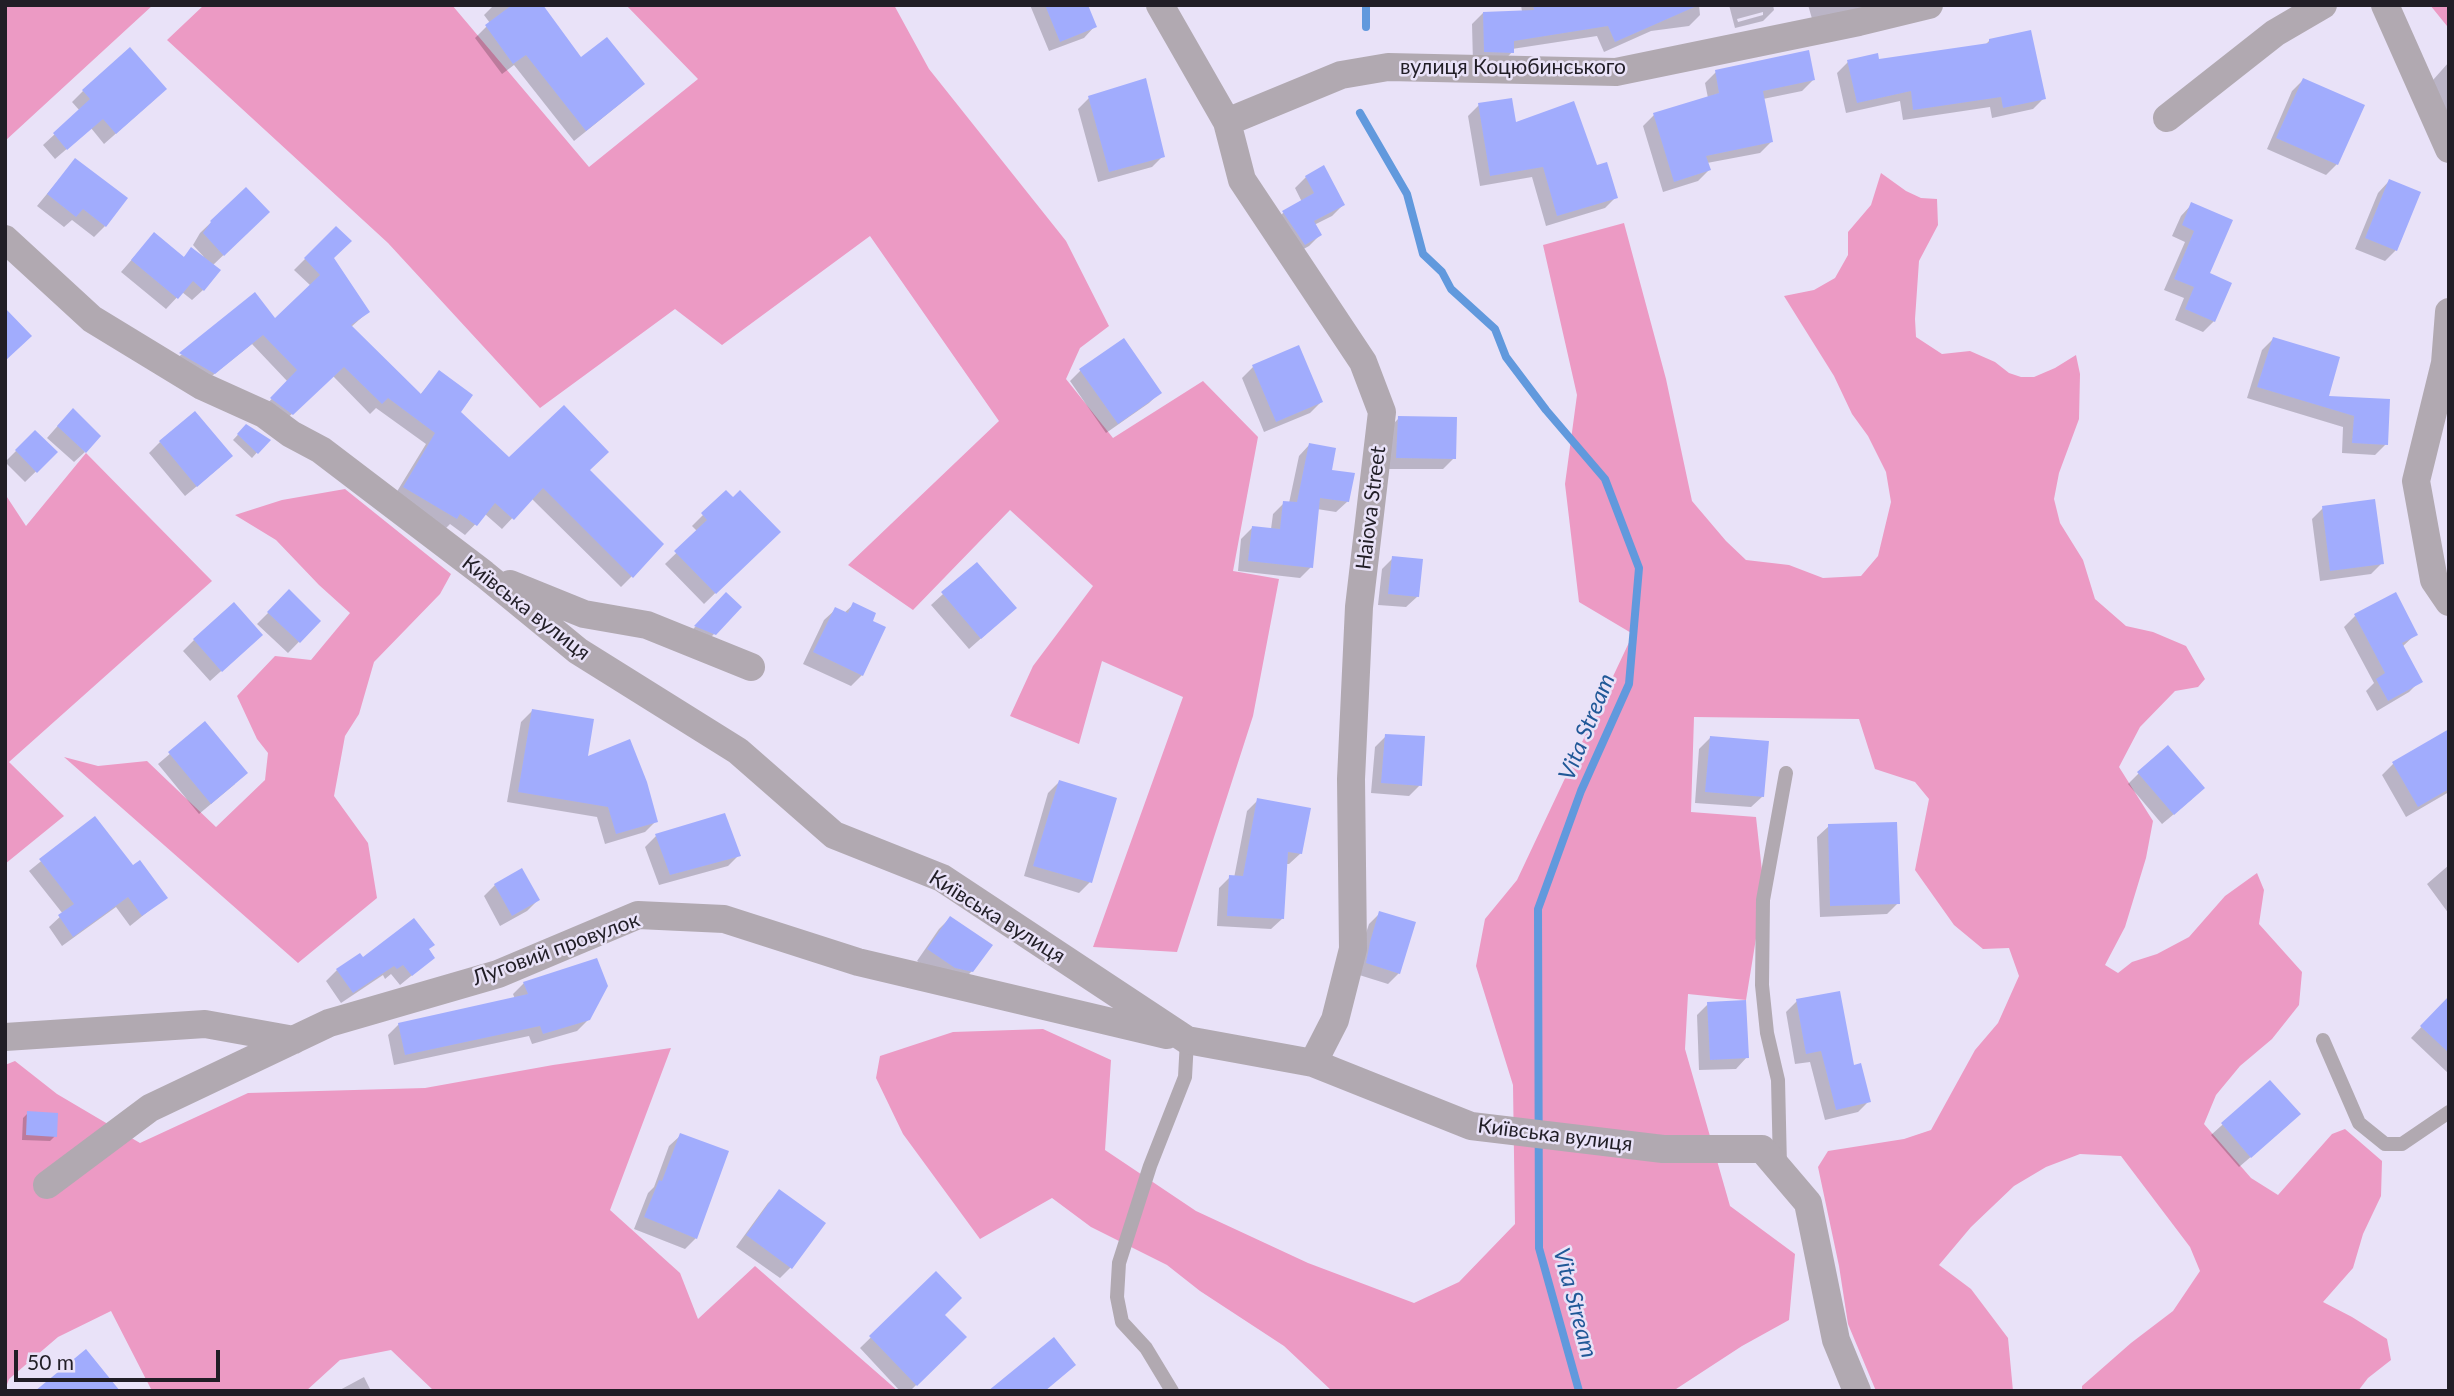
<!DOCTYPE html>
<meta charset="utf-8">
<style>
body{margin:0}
#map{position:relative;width:2454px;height:1396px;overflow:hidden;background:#e9e2f8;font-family:Lato,sans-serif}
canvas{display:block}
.frame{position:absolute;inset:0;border:7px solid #211e26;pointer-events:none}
.scale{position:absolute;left:14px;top:1350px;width:206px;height:32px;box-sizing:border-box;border:4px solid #211e26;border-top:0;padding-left:9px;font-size:21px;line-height:24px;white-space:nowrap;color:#211e26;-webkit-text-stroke:5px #e9e2f8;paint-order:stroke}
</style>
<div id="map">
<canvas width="2454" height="1396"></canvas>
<div class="frame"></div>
<div class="scale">50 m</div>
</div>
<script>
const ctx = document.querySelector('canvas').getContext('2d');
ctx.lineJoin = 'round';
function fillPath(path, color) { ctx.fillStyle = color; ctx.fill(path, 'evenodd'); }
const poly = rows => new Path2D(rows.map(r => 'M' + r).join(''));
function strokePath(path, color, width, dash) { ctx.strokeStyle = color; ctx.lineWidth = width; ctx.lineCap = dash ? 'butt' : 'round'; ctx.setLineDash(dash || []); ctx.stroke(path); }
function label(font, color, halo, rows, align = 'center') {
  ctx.font = font + ' Lato,sans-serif'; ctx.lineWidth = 5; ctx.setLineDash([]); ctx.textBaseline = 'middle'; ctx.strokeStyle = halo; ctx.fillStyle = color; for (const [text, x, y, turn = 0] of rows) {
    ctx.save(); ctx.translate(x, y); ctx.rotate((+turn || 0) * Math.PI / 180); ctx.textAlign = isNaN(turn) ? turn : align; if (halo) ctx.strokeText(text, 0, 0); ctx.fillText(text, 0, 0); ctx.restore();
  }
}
const green = poly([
 [5,5,153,5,5,141],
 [204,5,452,5,589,167,698,79,626,5,894,5,929,69,1066,241,1109,326,1080,348,1066,379,1113,438,1203,381,1258,437,1233,571,1279,579,1253,716,1177,952,1093,947,1183,697,1102,661,1079,744,1010,716,1033,666,1093,586,1010,510,913,610,848,565,999,421,870,236,722,345,675,309,540,408,388,243,167,40],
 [2430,5,2449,5,2449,25,2447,26],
 [1881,173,1906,191,1921,198,1937,199,1938,225,1919,261,1915,319,1916,337,1942,354,1970,351,1995,362,2009,373,2021,377,2034,377,2055,368,2076,355,2080,374,2079,419,2059,473,2054,499,2060,523,2083,560,2095,599,2126,626,2153,632,2186,646,2205,679,2198,687,2175,691,2140,727,2119,767,2153,821,2146,858,2125,927,2105,965,2118,973,2132,962,2157,954,2189,937,2225,896,2257,873,2264,890,2259,924,2302,972,2299,1005,2272,1039,2240,1066,2216,1095,2204,1124,2251,1178,2278,1195,2332,1134,2345,1129,2382,1161,2381,1196,2363,1234,2353,1268,2323,1302,2352,1317,2387,1339,2391,1360,2368,1378,2358,1391,2082,1391,2082,1386,2131,1343,2173,1311,2200,1271,2190,1247,2121,1156,2080,1154,2046,1167,2014,1186,1971,1227,1939,1265,1971,1289,2008,1338,2013,1391,1876,1391,1848,1324,1839,1266,1818,1167,1828,1151,1904,1139,1931,1130,1975,1050,1998,1023,2019,976,2009,948,1983,949,1954,925,1915,870,1929,799,1915,782,1875,769,1859,719,1694,717,1691,812,1756,817,1764,889,1746,1000,1688,994,1685,1049,1730,1206,1795,1254,1789,1320,1742,1346,1673,1391,1332,1391,1284,1346,1200,1291,1167,1265,1091,1227,1052,1198,980,1239,903,1134,876,1078,880,1056,953,1032,1043,1029,1111,1060,1105,1150,1196,1211,1308,1263,1414,1303,1459,1282,1515,1224,1513,1085,1476,966,1485,919,1517,880,1633,634,1579,602,1565,484,1577,395,1543,245,1624,223,1666,379,1692,501,1726,541,1746,560,1789,565,1823,578,1861,576,1878,556,1891,502,1886,472,1868,436,1852,414,1834,376,1784,296,1814,290,1835,278,1848,255,1848,232,1871,205],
 [86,453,212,581,9,762,64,816,5,864,5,494,26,526],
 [345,489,451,574,440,594,374,662,359,714,345,736,334,796,368,843,377,898,298,963,64,757,98,766,147,761,216,827,265,780,268,753,257,739,237,696,275,656,311,660,350,613,319,585,276,540,235,515,282,500],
 [671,1048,610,1210,680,1273,698,1319,755,1266,898,1391,434,1391,391,1350,340,1360,306,1391,152,1391,111,1311,58,1337,9,1379,5,1390,5,1065,15,1061,57,1094,140,1143,248,1093,425,1088,553,1065]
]);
const shadow = poly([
 [494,5,541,5,581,59,631,95,574,141,514,65,502,74,475,38,490,23,484,15],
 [1030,5,1086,5,1095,26,1084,38,1049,51],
 [1521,5,1699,5,1700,15,1689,26,1651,31,1604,52,1597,36,1512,49,1512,52,1501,64,1473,63,1472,24,1483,13,1522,12],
 [1729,5,1773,5,1774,10,1763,21,1735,28],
 [1763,12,1763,15,1738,22,1737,19],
 [1808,5,1871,5,1813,22],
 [1990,40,2044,98,2033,109,1992,118,1990,107,1903,120,1900,101,1846,113,1837,73,1848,62,1878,61,1985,45],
 [2449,62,2449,118,2425,89],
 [1716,72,1813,80,1802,91,1763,99,1771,142,1760,153,1707,163,1709,170,1698,181,1663,192,1643,126,1654,115,1708,98,1705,83],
 [2303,80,2337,164,2326,175,2267,149,2292,91],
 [83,91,154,100,104,144,91,128,55,159,43,145,80,111,72,102],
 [1089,98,1163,156,1152,167,1098,182,1078,109],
 [1479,105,1596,167,1616,197,1605,208,1546,226,1532,177,1480,186,1468,116],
 [75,160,105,226,94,237,72,220,64,227,37,206],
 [1306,177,1343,205,1332,216,1314,225,1320,235,1309,246,1293,255,1273,223,1284,212,1302,202,1295,188],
 [2389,181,2396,250,2385,261,2355,249,2378,193],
 [246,189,257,223,212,266,203,290,192,300,182,292,166,309,121,272,154,234,183,258,191,250,204,257,193,245,200,233],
 [2192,204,2207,274,2214,321,2203,332,2175,320,2184,298,2164,290,2185,242,2172,236,2181,216],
 [336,228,332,258,368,312,351,327,420,395,439,372,459,412,509,460,588,471,632,576,621,587,531,498,502,529,485,514,465,535,450,524,445,529,393,498,426,444,376,408,370,414,333,376,281,424,261,410,288,382,252,344,203,383,170,364,254,295,275,321,311,286,294,270],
 [2273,339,2327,398,2389,401,2386,444,2375,455,2342,453,2343,427,2247,398,2262,350],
 [1298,348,1321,402,1310,413,1264,432,1242,378,1253,367],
 [1081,370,1160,392,1149,403,1106,433,1070,381],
 [1399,418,1454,458,1443,469,1385,469,1388,429],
 [62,421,85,452,74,462,47,438],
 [246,426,268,440,252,458,233,440],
 [35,432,56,452,25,482,5,462],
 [160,442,220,467,185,496,149,453],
 [1310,444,1330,471,1348,501,1336,512,1317,509,1311,567,1300,578,1238,571,1241,539,1252,528,1271,529,1273,514,1284,503,1289,503,1299,456],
 [726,492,778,532,704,604,665,564,698,532,692,526],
 [2323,508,2382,563,2371,574,2320,581,2312,519],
 [1393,558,1418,596,1406,607,1378,605,1382,569],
 [976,564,1003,619,969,649,931,605],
 [289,592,319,621,288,653,257,624],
 [854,604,870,622,884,628,862,675,851,686,803,664,824,620,836,609,844,613],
 [715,605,714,634,703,645,685,638],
 [2355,616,2416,634,2402,647,2420,681,2409,692,2377,711,2366,691,2374,683,2344,627],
 [194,640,250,645,210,681,183,651],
 [532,711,586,759,656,821,645,832,605,844,597,817,507,802,521,722],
 [205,724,235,784,199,814,158,764],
 [2442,735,2449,747,2449,792,2406,817,2382,775,2393,764],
 [1386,736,1420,785,1409,796,1371,793,1375,747],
 [1710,738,1763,796,1751,807,1695,803,1699,749],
 [2139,773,2192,799,2162,824,2128,784],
 [1059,782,1090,882,1079,893,1024,876,1048,793],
 [1258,800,1301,853,1289,864,1286,864,1283,918,1271,929,1217,926,1219,888,1230,877,1234,878,1247,811],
 [94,818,133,867,166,897,130,926,116,907,62,946,49,927,63,914,29,871],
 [1829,826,1898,903,1887,914,1820,917,1817,837],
 [656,836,739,855,728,866,659,885,645,847],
 [2449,865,2449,914,2427,884],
 [495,885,538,900,527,911,500,926,484,896],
 [1380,913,1399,973,1388,984,1356,974,1359,954,1369,924],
 [950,918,972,971,961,982,943,978,917,961,939,929],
 [427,950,433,958,400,985,391,974,385,979,383,975,341,1003,326,981,337,970,363,959],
 [524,983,589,1019,577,1031,532,1044,529,1036,394,1065,388,1035,399,1024,515,999,513,994],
 [1797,1001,1869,1101,1858,1112,1825,1120,1810,1062,1795,1064,1786,1012],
 [1708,1004,1747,1057,1736,1069,1699,1070,1697,1015],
 [2443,1004,2449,1009,2449,1074,2411,1038],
 [2270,1082,2288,1125,2239,1167,2211,1135],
 [28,1113,55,1136,50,1141,22,1140,23,1118],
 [681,1135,696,1238,685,1249,634,1229,648,1193,654,1187,669,1146],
 [779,1192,791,1267,780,1278,736,1247,768,1203],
 [936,1274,943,1315,965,1337,910,1391,900,1391,860,1348],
 [364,1377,371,1391,338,1391]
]);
const stream = poly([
 [1366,27,1366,5],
 [1360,113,1407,194,1423,254,1442,272,1451,289,1495,329,1506,357,1546,410,1605,479,1639,568,1629,684,1581,791,1538,909,1539,1248,1579,1391]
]);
const building = poly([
 [512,5,543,5,581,57,607,37,645,84,586,131,526,55,513,64,485,25],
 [1045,5,1088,5,1097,27,1060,42],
 [1533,5,1699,5,1615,42,1608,26,1514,41,1514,53,1484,52,1483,12,1534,10],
 [2031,30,2046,99,2003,108,2001,97,1913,110,1911,91,1857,103,1847,60,1878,53,1879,59,1989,43,1989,39],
 [130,47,167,89,116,134,103,119,67,150,53,133,90,99,82,90],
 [1809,50,1815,80,1763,91,1773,142,1706,156,1711,170,1674,182,1653,113,1719,93,1715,70],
 [1146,78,1165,157,1109,172,1088,96],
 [2303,78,2365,105,2338,165,2276,138],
 [1512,98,1516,122,1574,101,1597,165,1607,162,1618,198,1557,216,1543,167,1490,176,1478,103],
 [75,158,128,198,106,227,83,209,76,217,47,194],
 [1324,165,1345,205,1314,221,1322,235,1305,245,1282,211,1314,193,1305,176],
 [2389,179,2421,192,2397,251,2365,238],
 [246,187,270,212,224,256,203,233,211,222,210,221],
 [2191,202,2233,220,2210,273,2232,283,2215,322,2185,309,2194,287,2174,279,2194,231,2182,225],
 [336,226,352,241,334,258,370,312,351,325,421,394,439,370,473,395,461,412,509,457,564,405,609,452,590,470,664,544,633,578,543,488,514,520,495,503,477,526,460,514,457,519,403,487,435,433,388,398,382,404,344,367,293,415,270,398,297,370,263,335,215,374,179,353,255,292,275,318,320,275,304,258],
 [154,232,184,257,191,247,221,270,204,291,193,281,178,299,131,260],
 [5,308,32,336,5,361],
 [2273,337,2340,357,2329,396,2390,399,2388,445,2352,443,2354,416,2257,387],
 [1124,338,1162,393,1118,424,1079,369],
 [1299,345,1323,402,1276,422,1252,365],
 [73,408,101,436,86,453,57,426],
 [195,411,233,456,197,487,159,441],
 [1398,416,1457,417,1456,459,1396,458],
 [246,424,271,440,258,454,237,434],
 [35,430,58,452,37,473,15,450],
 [1309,443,1336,448,1332,470,1355,473,1349,502,1320,498,1313,568,1248,561,1252,526,1280,529,1283,501,1297,502],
 [726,490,733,497,740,490,781,532,716,594,674,551,707,520,701,513],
 [2375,499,2384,564,2330,571,2322,506],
 [1392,556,1423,559,1419,597,1388,594],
 [977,562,1017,608,981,639,941,592],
 [289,589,321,621,300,643,267,612],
 [726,592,742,607,716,635,694,626],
 [2396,592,2418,635,2402,643,2423,682,2388,701,2376,679,2385,673,2354,614],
 [234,602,263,635,222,672,193,639],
 [853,602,876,613,873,621,886,627,863,676,813,652,835,607,848,613],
 [532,709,594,719,588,756,630,739,647,782,658,822,616,834,608,807,518,792],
 [205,721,248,773,211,804,168,752],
 [2449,729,2449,789,2418,807,2392,762],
 [1385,734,1425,736,1422,786,1381,783],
 [1710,736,1769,741,1764,797,1705,792],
 [2168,745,2205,788,2174,815,2137,772],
 [1059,780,1117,798,1092,883,1033,866],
 [1257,798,1311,808,1302,854,1288,852,1284,919,1227,916,1229,875,1243,876],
 [725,813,741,856,670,875,655,834],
 [95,816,133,865,140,860,168,898,142,916,128,897,73,937,58,915,74,904,39,859],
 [1897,822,1900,904,1830,906,1828,824],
 [522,868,540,900,512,916,494,884],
 [1379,911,1416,922,1400,974,1366,963,1370,942],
 [950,916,993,945,973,972,955,968,927,949],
 [414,918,435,945,429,949,435,958,412,976,403,965,397,969,394,966,353,993,336,969,360,953,363,957],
 [597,958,608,986,590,1020,543,1034,540,1026,405,1055,398,1023,528,994,523,982],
 [1840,991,1854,1065,1861,1063,1871,1102,1836,1110,1821,1051,1806,1054,1796,999],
 [2449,996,2449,1053,2420,1026],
 [1746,1000,1749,1058,1710,1060,1707,1002],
 [2270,1080,2301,1114,2251,1158,2221,1123],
 [27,1111,58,1113,57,1137,26,1135],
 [680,1133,729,1151,697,1239,644,1217,659,1180,662,1181],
 [779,1189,826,1223,792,1269,746,1235],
 [936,1271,962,1298,945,1315,967,1337,917,1386,869,1336],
 [1054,1337,1076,1365,1045,1391,988,1391],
 [86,1349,120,1391,35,1391]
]);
const service = poly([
 [2323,1040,2359,1123,2385,1144,2402,1144,2449,1112],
 [1780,1166,1778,1080,1767,1033,1762,985,1763,900,1786,773],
 [1172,1391,1146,1348,1122,1322,1117,1297,1119,1263,1150,1166,1185,1077,1187,1040]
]);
const minor = poly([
 [1160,5,1227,122,1242,180,1363,362,1382,412,1359,607,1351,779,1353,949,1335,1020,1313,1063],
 [2385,5,2449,149],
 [2167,118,2275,33,2323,5],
 [1227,122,1341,75,1388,67,1616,72,1859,22,1929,5],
 [5,239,92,319,202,386,264,414,291,434,321,450,484,574,578,651,738,751,834,835,942,878,1187,1040,1313,1063,1471,1126,1663,1149,1762,1149,1808,1203,1836,1340,1857,1391],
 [2449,312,2445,363,2416,481,2434,580,2449,602],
 [510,584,584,614,647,625,751,667],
 [5,1037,205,1024,294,1040],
 [47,1185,150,1108,329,1023,498,974,638,915,724,919,858,962,1167,1035]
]);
const streetNames = [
 ["вулиця Коцюбинського",1513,67],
 ["Haiova Street",1371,508,-83],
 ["Київська вулиця",526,608,38],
 ["Київська вулиця",997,917,32],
 ["Луговий провулок",556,949,-20],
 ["Київська вулиця",1555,1135,7]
];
const waterNames = [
 ["Vita Stream",1587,727,-68],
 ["Vita Stream",1575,1303,75]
];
fillPath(green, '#ec9ac4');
fillPath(shadow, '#0003');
strokePath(stream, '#6199dd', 8);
fillPath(building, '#a1acfd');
strokePath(service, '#b1a9b1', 14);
strokePath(minor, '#b1a9b1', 28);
label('21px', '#211e26', '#e9e2f8', streetNames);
label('italic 23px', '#205897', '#e9e2f8', waterNames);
</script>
